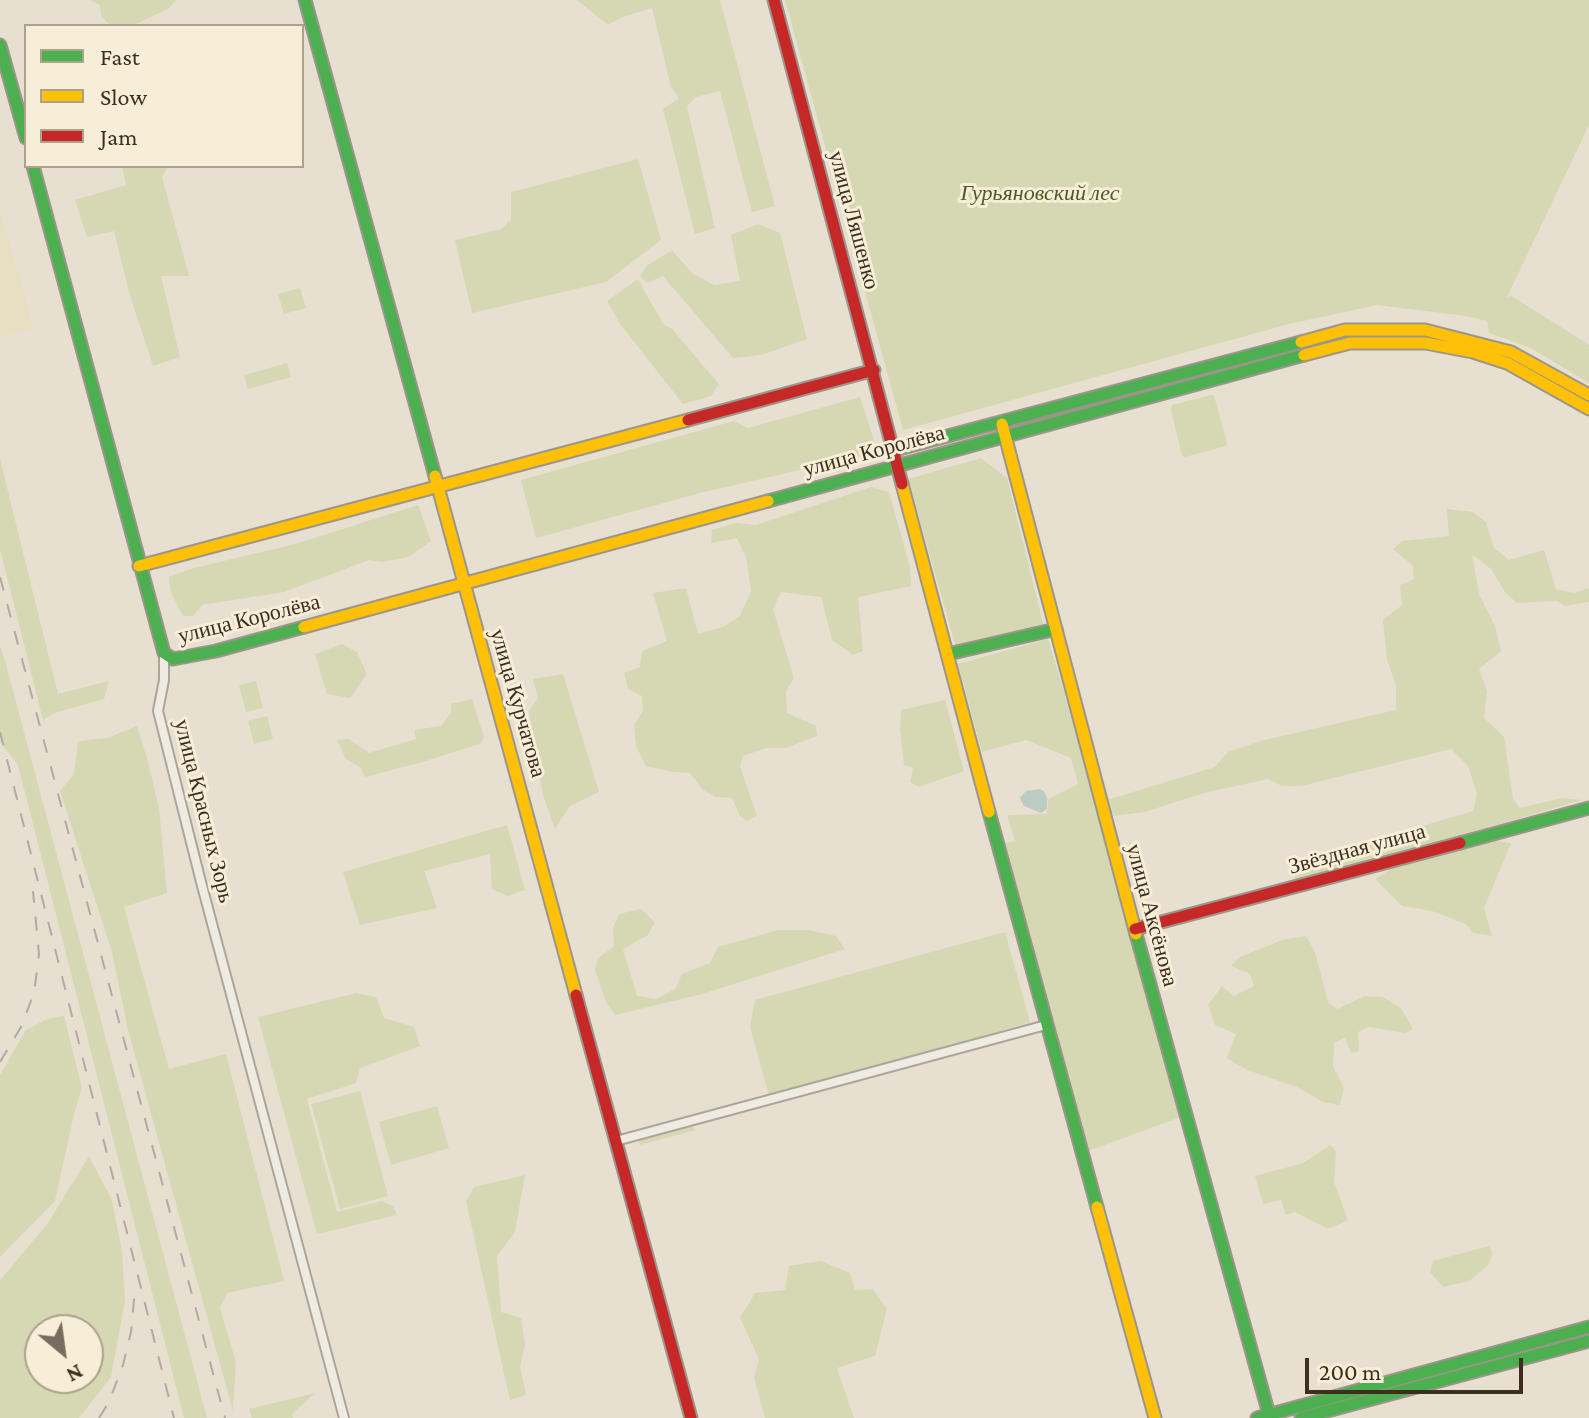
<!DOCTYPE html>
<meta charset="utf-8">
<style>
body{margin:0}
#map{position:relative;width:1589px;height:1418px;overflow:hidden;background:#e7e0d1;font-family:"Crimson Pro",serif}
canvas{display:block}
.legend{position:absolute;left:24px;top:24px;width:280px;height:144px;box-sizing:border-box;background:#f7eed8;border:2px solid #ada18e;margin:0;padding:10px 14px;list-style:none;font-size:24px;color:#3d2e20}
.legend li{display:flex;align-items:center;gap:16px;height:40px}
.legend b{width:40px;border:2px solid #ada18e}
.north{position:absolute;left:24px;top:1314px;width:80px;height:80px;box-sizing:border-box;background:#f7eed8;border:2px solid #ada18e;border-radius:50%;rotate:151deg;font-size:22px;font-weight:700;line-height:32px;text-align:center;color:#3d2e20}
.north::after{content:'';display:block;margin:auto;width:28px;height:36px;background:#786c5e;clip-path:polygon(50% 0,100% 100%,50% 72%,0 100%)}
.scale{position:absolute;left:1305px;top:1358px;width:218px;height:36px;box-sizing:border-box;border:4px solid #3d2e20;border-top:0;padding-left:10px;font-size:24px;line-height:28px;white-space:nowrap;color:#3d2e20;-webkit-text-stroke:6px #f7eed8;paint-order:stroke}
</style>
<div id="map">
<canvas width="1589" height="1418"></canvas>
<ul class="legend">
<li><b style="height:10px;background:#4caf50"></b>Fast</li>
<li><b style="height:10px;background:#ffc107"></b>Slow</li>
<li><b style="height:10px;background:#c62828"></b>Jam</li>
</ul>
<div class="north">N</div>
<div class="scale">200 m</div>
</div>
<script>
const ctx = document.querySelector('canvas').getContext('2d');
ctx.lineJoin = 'round';
function fillPath(path, color) { ctx.fillStyle = color; ctx.fill(path, 'evenodd'); }
const poly = rows => new Path2D(rows.map(r => 'M' + r).join(''));
function strokePath(path, color, width, dash) { ctx.strokeStyle = color; ctx.lineWidth = width; ctx.lineCap = dash ? 'butt' : 'round'; ctx.setLineDash(dash || []); ctx.stroke(path); }
function label(font, color, halo, rows, align = 'center') {
  ctx.font = font + ' "Crimson Pro",serif'; ctx.lineWidth = 6; ctx.setLineDash([]); ctx.textBaseline = 'middle'; ctx.strokeStyle = halo; ctx.fillStyle = color; for (const [text, x, y, turn = 0] of rows) {
    ctx.save(); ctx.translate(x, y); ctx.rotate((+turn || 0) * Math.PI / 180); ctx.textAlign = isNaN(turn) ? turn : align; if (halo) ctx.strokeText(text, 0, 0); ctx.fillText(text, 0, 0); ctx.restore();
  }
}
const farmland = poly([
 [0,210,34,328,0,338]
]);
const green = poly([
 [90,0,176,0,169,8,132,26,111,26,101,16,100,5],
 [577,0,720,0,775,206,752,212,720,91,696,97,687,106,715,228,695,234,663,109,679,98,671,87,652,8,622,17,608,25],
 [785,0,1589,0,1589,125,1507,297,1512,296,1589,345,1589,383,1531,348,1489,333,1487,321,1466,316,1377,305,1289,324,903,430],
 [638,159,661,240,606,282,472,313,455,240,501,229,511,220,511,192],
 [122,166,168,166,162,177,189,276,161,276,180,357,153,366,129,292,114,231,87,237,75,200,126,185],
 [758,224,780,233,807,339,761,355,733,358,663,276,647,283,640,276,648,265,672,250,693,274,714,285,740,281,731,235],
 [638,279,663,324,672,329,719,384,711,396,683,404,620,324,607,301],
 [300,288,306,308,284,314,278,294],
 [287,363,291,377,248,389,244,375],
 [1211,395,1214,396,1227,442,1226,446,1185,457,1182,455,1171,410,1172,405],
 [860,397,878,452,700,493,536,538,521,480,734,421,748,428],
 [981,458,1007,478,1044,627,956,647,908,479],
 [0,459,58,694,109,681,104,699,54,713,43,720,0,549],
 [871,487,889,492,910,567,911,586,858,597,863,651,853,655,832,640,821,597,781,592,773,609,794,678,786,691,787,713,816,726,817,736,786,748,767,748,743,756,740,766,757,816,747,821,740,816,732,798,715,797,703,790,690,773,673,772,646,766,636,746,634,725,643,711,642,696,628,689,624,673,640,667,642,651,667,641,653,593,686,588,698,634,725,626,740,616,751,591,746,557,737,538,711,543,712,530,736,523,756,525],
 [418,505,431,541,408,557,382,562,369,560,284,592,202,605,193,616,183,616,171,593,169,577,190,569,295,544],
 [1447,509,1473,512,1486,522,1494,548,1509,560,1544,550,1556,589,1574,593,1589,588,1589,602,1565,606,1557,601,1517,603,1505,592,1491,569,1472,554,1479,594,1495,626,1501,651,1479,669,1487,691,1484,718,1504,737,1513,799,1520,808,1562,798,1582,800,1304,881,1295,879,1293,866,1303,861,1473,811,1477,794,1468,766,1451,749,1301,786,1282,786,1268,779,1208,792,1144,812,1113,816,1107,800,1215,767,1228,752,1264,740,1396,710,1396,685,1387,660,1383,620,1402,605,1400,585,1414,579,1413,566,1393,549,1402,541,1449,536],
 [1048,639,1075,729,1181,1117,1088,1151,1005,843,1015,841,1007,815,1047,814,1048,799,1078,784,1071,758,1026,740,982,752,958,664],
 [342,644,357,652,367,674,350,698,327,694,315,654],
 [0,646,4,657,207,1418,184,1418,18,765,0,742],
 [563,674,599,792,570,806,555,829,543,795,529,711,538,698,533,679],
 [256,681,263,708,246,712,239,685],
 [472,699,484,737,480,744,422,762,365,777,360,767,346,759,337,740,349,739,369,753,416,739,414,730,441,726,451,713,451,704],
 [945,700,964,771,919,787,910,782,913,768,904,765,900,729,901,710],
 [267,716,273,739,254,744,248,721],
 [137,726,147,758,159,808,167,893,124,907,169,1069,226,1054,284,1281,227,1293,220,1308,236,1362,233,1411,128,1030,112,952,60,791,74,774,78,741,107,738],
 [507,825,525,890,508,896,492,889,490,854,424,871,437,908,360,925,343,872],
 [1483,839,1511,843,1484,908,1492,936,1473,933,1466,924,1432,911,1402,906,1375,879,1401,863],
 [641,909,655,922,648,935,623,949,637,996,656,999,675,989,682,974,710,963,718,947,778,930,809,930,836,936,845,949,702,994,615,1015,606,1002,595,970,598,958,614,946,613,928,619,914],
 [1005,932,1030,1022,770,1099,750,1027,755,1000],
 [1306,936,1315,952,1328,1002,1337,1009,1365,996,1382,997,1401,1008,1413,1029,1405,1033,1368,1027,1358,1032,1359,1051,1351,1053,1345,1038,1334,1043,1333,1066,1344,1088,1340,1105,1323,1102,1297,1087,1247,1070,1227,1058,1236,1034,1215,1025,1208,1005,1222,986,1234,996,1254,986,1250,974,1231,966,1238,958,1282,940],
 [356,993,376,997,384,1018,414,1027,420,1046,360,1068,356,1083,307,1099,337,1212,382,1201,393,1206,397,1215,317,1234,258,1017],
 [64,1016,82,1088,74,1114,55,1201,0,1257,0,1075,26,1030,47,1019],
 [360,1091,388,1196,340,1209,311,1104],
 [437,1106,449,1148,391,1165,379,1122],
 [690,1125,696,1130,640,1145,638,1139],
 [1330,1145,1336,1151,1334,1182,1348,1220,1328,1229,1295,1212,1286,1215,1281,1200,1263,1204,1255,1176,1303,1163],
 [89,1156,112,1200,122,1252,125,1300,111,1377,79,1418,0,1418,0,1280,48,1223],
 [40,1330,88,1330,88,1378,40,1378],
 [525,1175,515,1232,497,1256,501,1312,521,1318,525,1345,520,1366,526,1395,510,1400,466,1201,474,1187],
 [1489,1246,1493,1254,1487,1266,1469,1281,1443,1287,1430,1272,1433,1261],
 [821,1261,850,1273,855,1290,873,1289,887,1309,875,1356,837,1368,854,1418,765,1418,754,1378,759,1359,740,1318,755,1293,785,1290,789,1266],
 [315,1393,292,1414,293,1418,252,1418,249,1409]
]);
const water = poly([
 [1040,789,1044,791,1047,798,1047,809,1041,813,1024,806,1020,798,1026,791]
]);
const street = poly([
 [164,653,164,680,158,711,201,882,344,1418],
 [616,1141,1046,1025]
]);
const fast = poly([
 [305,0,435,476],
 [0,45,26,138],
 [33,166,164,653,173,659,216,651,304,627],
 [895,450,1301,342],
 [768,501,1304,355],
 [948,654,1056,629],
 [989,812,1097,1207],
 [1460,843,1589,808],
 [1136,934,1270,1418],
 [1257,1418,1589,1327],
 [1301,1418,1589,1341]
]);
const slow = poly([
 [1301,342,1345,330,1425,330,1511,352,1589,395],
 [1304,355,1350,343,1425,343,1473,352,1507,363,1589,409],
 [1002,424,1136,934],
 [435,476,576,995],
 [902,484,989,812],
 [139,566,688,420],
 [304,627,768,501],
 [1097,1207,1155,1418]
]);
const jam = poly([
 [774,0,902,484],
 [688,420,874,370],
 [1135,929,1460,843],
 [576,995,691,1418]
]);
const rail = poly([
 [0,577,225,1418],
 [0,732,174,1418],
 [0,1062,21,1027,34,993,39,954,33,891],
 [99,1418,109,1402,123,1365,131,1332,135,1289]
]);
const parkNames = [
 ["Гурьяновский лес",1040,193]
];
const streetNames = [
 ["улица Ляшенко",854,220,75],
 ["улица Королёва",874,451,-15],
 ["улица Королёва",249,619,-14],
 ["улица Курчатова",518,703,74],
 ["улица Красных Зорь",204,811,76],
 ["Звёздная улица",1357,849,-15],
 ["улица Аксёнова",1152,915,75]
];
fillPath(farmland, '#e6dfc2');
fillPath(green, '#d6d7b3');
fillPath(water, '#bcccc2');
strokePath(street, '#ada599', 12);
strokePath(fast, '#9c958a', 15);
strokePath(slow, '#9c958a', 15);
strokePath(jam, '#9c958a', 15);
strokePath(street, '#efebe3', 8);
strokePath(fast, '#4caf50', 11);
strokePath(slow, '#ffc107', 11);
strokePath(jam, '#c62828', 11);
strokePath(rail, '#afaaa2', 2, [14, 14]);
label('italic 22px', '#4d5a26', '#f7eed8', parkNames);
label('22px', '#3d2e20', '#f7eed8', streetNames);
</script>
